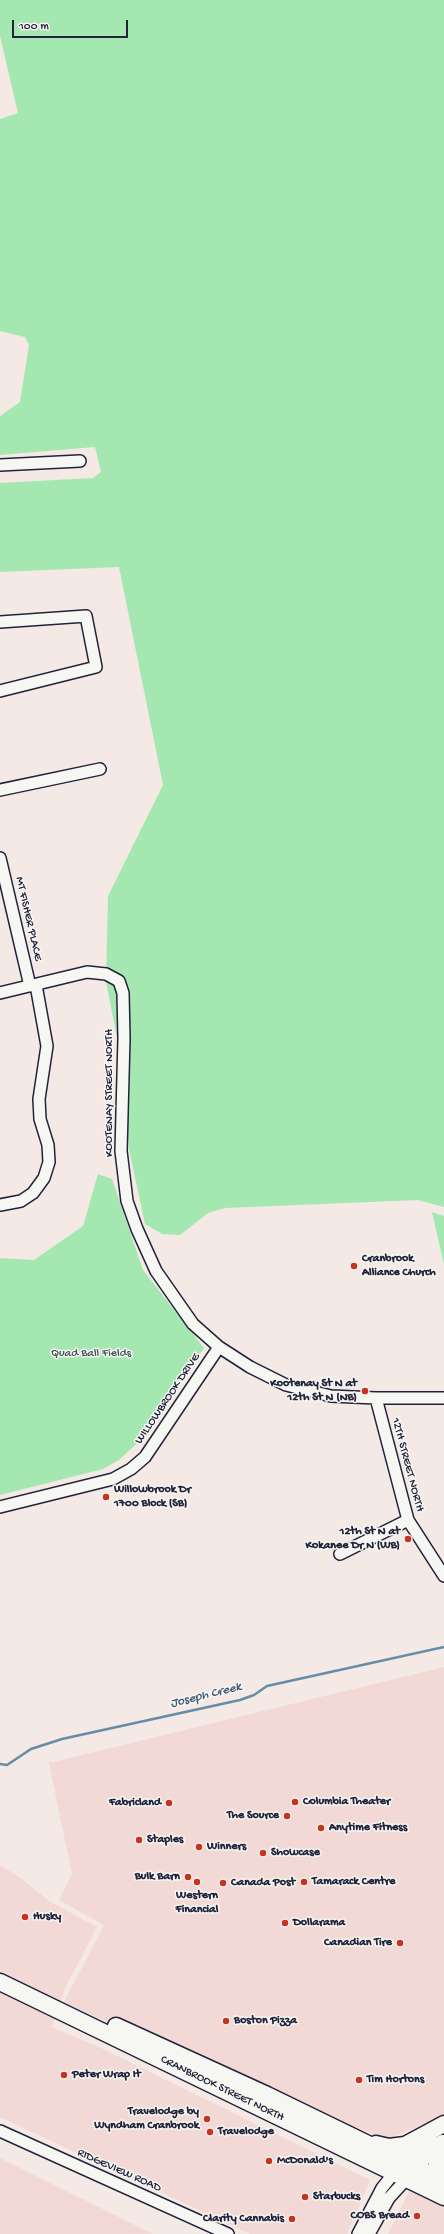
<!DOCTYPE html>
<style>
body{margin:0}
#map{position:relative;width:444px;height:2234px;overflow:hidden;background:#f4e9e5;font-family:"Gochi Hand",sans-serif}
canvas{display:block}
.scale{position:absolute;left:12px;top:20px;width:116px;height:18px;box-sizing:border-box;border:2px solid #22223b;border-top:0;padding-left:5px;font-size:12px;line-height:14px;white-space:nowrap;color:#22223b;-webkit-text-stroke:3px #f6f6f2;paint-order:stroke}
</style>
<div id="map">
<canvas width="444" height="2234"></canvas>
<div class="scale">100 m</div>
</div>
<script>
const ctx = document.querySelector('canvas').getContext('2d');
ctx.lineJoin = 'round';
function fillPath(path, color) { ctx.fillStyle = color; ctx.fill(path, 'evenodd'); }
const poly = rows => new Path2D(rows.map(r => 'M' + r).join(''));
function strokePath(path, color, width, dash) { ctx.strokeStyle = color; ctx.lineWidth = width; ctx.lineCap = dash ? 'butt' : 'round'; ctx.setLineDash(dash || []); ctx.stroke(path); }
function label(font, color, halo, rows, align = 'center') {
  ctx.font = font + ' "Gochi Hand",sans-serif'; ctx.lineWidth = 3; ctx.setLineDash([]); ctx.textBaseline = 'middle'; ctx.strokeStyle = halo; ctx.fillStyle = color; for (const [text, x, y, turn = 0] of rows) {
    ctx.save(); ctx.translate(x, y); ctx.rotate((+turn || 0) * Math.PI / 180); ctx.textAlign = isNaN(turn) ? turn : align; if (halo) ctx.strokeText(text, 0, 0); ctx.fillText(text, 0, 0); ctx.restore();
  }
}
const built = poly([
 [444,1667,444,2115,388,2139,267,2095,64,2002,104,1925,59,1900,72,1874,49,1763],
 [0,1865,22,1879,49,1901,97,1927,65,1988,52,2027,101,2048,370,2180,347,2234,250,2234,0,2117],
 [0,2158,153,2234,0,2234],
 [444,2174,444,2234,388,2234,409,2191,432,2202]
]);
const green = poly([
 [0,0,444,0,444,1207,418,1200,225,1208,208,1213,180,1235,162,1234,145,1224,129,1149,124,1073,106,982,108,896,163,785,119,567,0,572,0,483,93,478,101,472,95,447,0,455,0,416,20,402,29,345,25,337,0,331,0,119,18,113,0,36],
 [98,1174,112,1179,143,1270,204,1348,148,1433,119,1460,103,1469,0,1495,0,1258,34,1260,83,1226],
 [432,1212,444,1216,444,1265]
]);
const stream = poly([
 [0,1764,7,1765,31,1749,62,1739,240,1700,254,1695,267,1686,444,1647]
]);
const minor = poly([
 [0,465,80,461],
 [0,622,86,616,96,667,0,691],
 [0,790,100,769],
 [0,858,30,986],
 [0,993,87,972,106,974,119,981,123,993,124,1038,121,1151,127,1201,137,1229,156,1271,193,1324,219,1347,250,1367,286,1385,331,1396,376,1398,444,1398],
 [0,1205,21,1201,33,1193,44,1178,49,1162,48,1145,40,1119,39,1099,47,1046,36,985],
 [376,1398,408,1520,444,1576],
 [0,1507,113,1479,131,1469,145,1457,219,1347],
 [340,1554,408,1520],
 [0,2131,228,2234],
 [358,2234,382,2188,398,2168],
 [369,2234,389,2198,411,2174]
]);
const major = poly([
 [402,2162,429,2136],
 [416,2167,434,2147,442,2142]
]);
const highway = poly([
 [0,1982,444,2197],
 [116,2026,267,2095,444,2181],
 [376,2144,389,2147,405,2145,444,2124],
 [443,2181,437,2166,436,2154,436,2150,444,2143]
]);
const markers = [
 [354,1266,4,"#c8321e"],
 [365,1391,4,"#c8321e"],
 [106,1497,4,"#c8321e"],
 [408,1539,4,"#c8321e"],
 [295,1802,4,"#c8321e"],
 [169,1803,4,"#c8321e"],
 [287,1816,4,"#c8321e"],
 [321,1828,4,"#c8321e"],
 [139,1840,4,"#c8321e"],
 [199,1847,4,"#c8321e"],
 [263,1853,4,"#c8321e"],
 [188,1877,4,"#c8321e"],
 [197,1882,4,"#c8321e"],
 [304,1882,4,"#c8321e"],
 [223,1883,4,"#c8321e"],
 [25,1917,4,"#c8321e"],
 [285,1923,4,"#c8321e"],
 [400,1943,4,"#c8321e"],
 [226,2021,4,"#c8321e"],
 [64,2075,4,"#c8321e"],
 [359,2080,4,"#c8321e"],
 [207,2119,4,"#c8321e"],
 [210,2132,4,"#c8321e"],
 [269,2161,4,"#c8321e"],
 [305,2197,4,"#c8321e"],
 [417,2216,4,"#c8321e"],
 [292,2219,4,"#c8321e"]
];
const streetNames = [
 ["MT FISHER PLACE",28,919,77],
 ["KOOTENAY STREET NORTH",110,1093,-90],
 ["WILLOWBROOK DRIVE",168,1399,-56],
 ["12TH STREET NORTH",407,1465,75],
 ["CRANBROOK STREET NORTH",222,2089,26],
 ["RIDGEVIEW ROAD",119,2171,24]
];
const poiNames = [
 ["Cranbrook",362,1259],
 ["Alliance Church",362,1273],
 ["Kootenay St N at",357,1384,"right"],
 ["12th St N (NB)",357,1398,"right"],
 ["Willowbrook Dr",114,1490],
 ["1700 Block (SB)",114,1504],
 ["12th St N at",400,1532,"right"],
 ["Kokanee Dr N (WB)",400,1546,"right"],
 ["Columbia Theater",303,1802],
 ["Fabricland",161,1803,"right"],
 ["The Source",279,1816,"right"],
 ["Anytime Fitness",329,1828],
 ["Staples",147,1840],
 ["Winners",207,1847],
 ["Showcase",271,1853],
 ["Bulk Barn",180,1877,"right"],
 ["Tamarack Centre",312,1882],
 ["Canada Post",231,1883],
 ["Western",197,1896,"center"],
 ["Financial",197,1910,"center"],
 ["Husky",33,1917],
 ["Dollarama",293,1923],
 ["Canadian Tire",392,1943,"right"],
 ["Boston Pizza",234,2021],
 ["Peter Wrap It",72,2075],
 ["Tim Hortons",367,2080],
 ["Travelodge by",199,2112,"right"],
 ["Wyndham Cranbrook",199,2126,"right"],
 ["Travelodge",218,2132],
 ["McDonald's",277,2161],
 ["Starbucks",313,2197],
 ["COBS Bread",409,2216,"right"],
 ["Clarity Cannabis",284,2219,"right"]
];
const parkNames = [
 ["Quad Ball Fields",91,1354]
];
const waterNames = [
 ["Joseph Creek",206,1696,-14]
];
fillPath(built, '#f2d9d5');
fillPath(green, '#a5e7b1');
strokePath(stream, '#648da9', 2.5);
strokePath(minor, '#22223b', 14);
strokePath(major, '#22223b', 17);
strokePath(highway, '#22223b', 19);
strokePath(minor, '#f6f6f2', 11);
strokePath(major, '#f6f6f2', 14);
strokePath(highway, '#f6f6f2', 16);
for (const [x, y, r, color] of markers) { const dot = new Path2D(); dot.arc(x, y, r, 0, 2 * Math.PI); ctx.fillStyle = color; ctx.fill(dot); strokePath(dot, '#f6f6f2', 1.5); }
label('12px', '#22223b', '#f6f6f2', streetNames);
label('bold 12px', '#22223b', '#f6f6f2', poiNames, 'left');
label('12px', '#435358', '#f6f6f2', parkNames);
label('italic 13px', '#435872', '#f6f6f2', waterNames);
</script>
